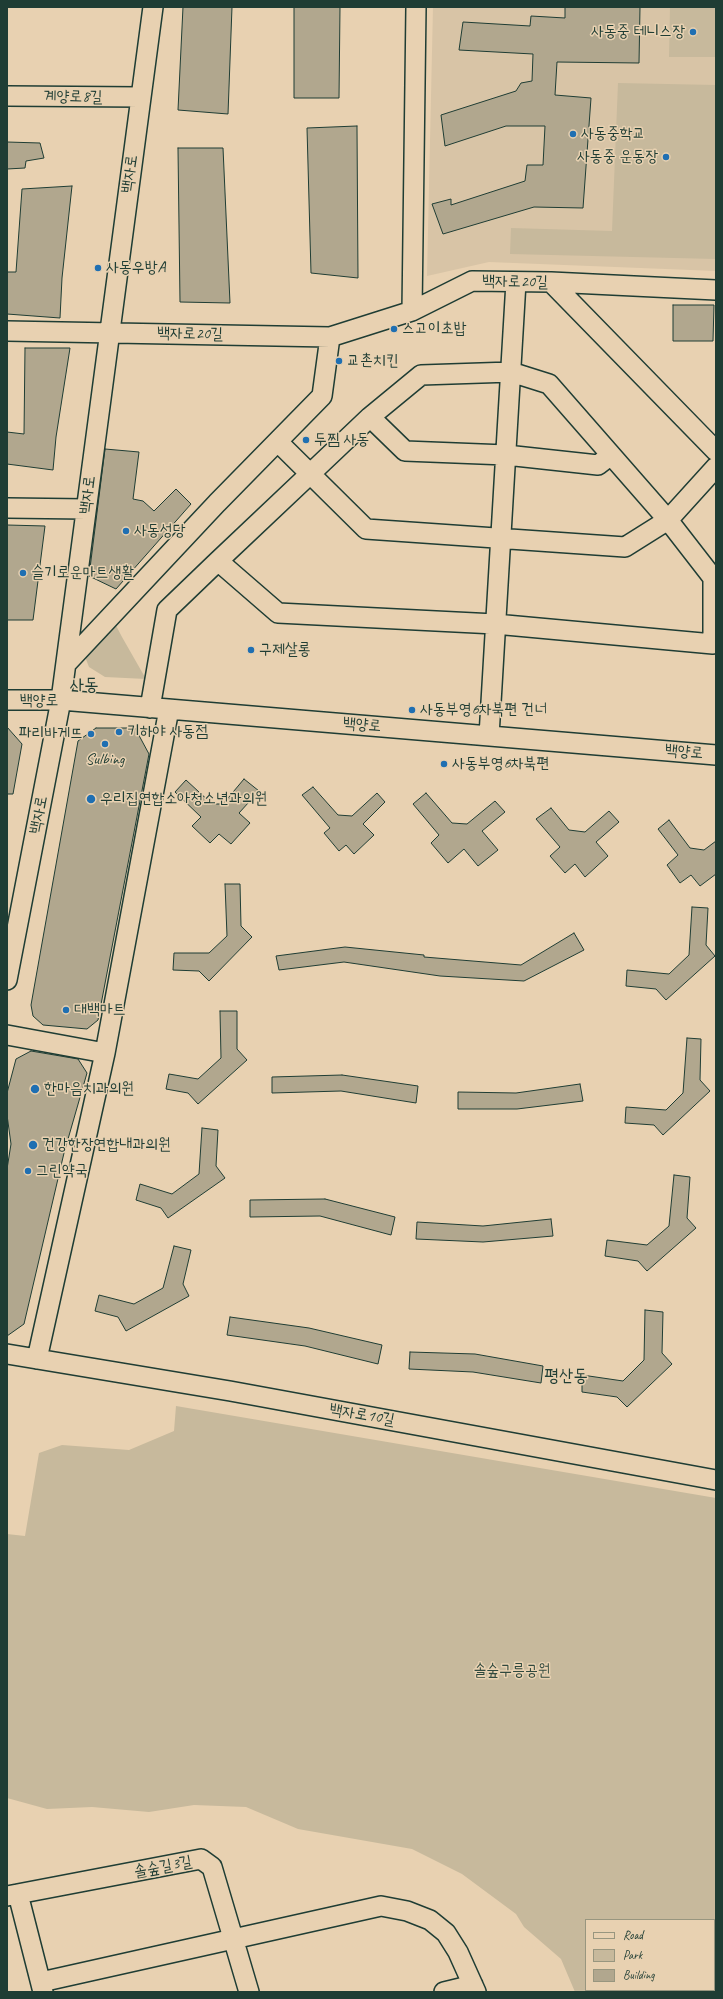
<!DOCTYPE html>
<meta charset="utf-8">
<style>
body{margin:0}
#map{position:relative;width:723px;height:1999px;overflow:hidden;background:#e8d1b1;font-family:Caveat,sans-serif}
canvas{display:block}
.frame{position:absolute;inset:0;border:8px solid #1f3d34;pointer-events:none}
.legend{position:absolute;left:585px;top:1919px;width:130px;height:72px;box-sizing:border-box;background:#e8d1b1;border:1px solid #98967f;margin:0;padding:5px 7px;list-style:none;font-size:12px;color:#1f3d34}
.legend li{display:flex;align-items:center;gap:8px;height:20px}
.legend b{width:20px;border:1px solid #98967f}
</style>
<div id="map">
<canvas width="723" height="1999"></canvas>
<div class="frame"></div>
<ul class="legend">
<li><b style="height:5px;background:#e8d1b1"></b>Road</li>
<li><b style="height:11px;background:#c7b99c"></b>Park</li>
<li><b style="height:11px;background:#b1a78e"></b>Building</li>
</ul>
</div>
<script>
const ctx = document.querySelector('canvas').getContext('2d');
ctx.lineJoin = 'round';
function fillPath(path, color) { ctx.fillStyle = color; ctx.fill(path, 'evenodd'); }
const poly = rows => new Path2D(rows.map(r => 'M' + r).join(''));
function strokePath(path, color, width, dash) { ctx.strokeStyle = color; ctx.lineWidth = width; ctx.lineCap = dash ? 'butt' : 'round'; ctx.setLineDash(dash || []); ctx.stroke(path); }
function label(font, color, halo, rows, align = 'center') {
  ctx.font = font + ' Caveat,"Poor Story",sans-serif'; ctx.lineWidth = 3; ctx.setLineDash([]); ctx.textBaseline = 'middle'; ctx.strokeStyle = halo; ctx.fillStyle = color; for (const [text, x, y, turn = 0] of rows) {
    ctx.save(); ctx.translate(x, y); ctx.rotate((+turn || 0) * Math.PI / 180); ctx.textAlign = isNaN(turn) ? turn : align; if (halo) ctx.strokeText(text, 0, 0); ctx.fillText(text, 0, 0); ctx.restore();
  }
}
const built = poly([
 [433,7,716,7,716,271,489,262,427,276]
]);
const green = poly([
 [670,7,716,7,716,57,669,57],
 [618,83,716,85,716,259,510,254,511,228,612,231],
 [111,616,122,637,146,679,105,677,89,667,82,649],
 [176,1406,716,1498,716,1943,714,1943,714,1920,586,1920,586,1990,600,1990,595,1992,575,1992,561,1959,524,1927,516,1914,462,1874,412,1849,298,1829,246,1807,194,1805,149,1812,92,1807,47,1809,7,1798,7,1534,25,1536,39,1453,62,1445,129,1450,174,1431]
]);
const building = poly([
 [183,7,232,7,228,114,178,110,183,7],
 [294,7,340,7,339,98,294,98,294,7],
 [565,7,640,7,639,63,557,62,555,95,591,98,583,208,534,207,443,234,432,204,451,199,451,205,525,181,527,165,543,165,545,126,506,126,445,146,441,115,516,91,521,83,532,81,533,54,459,50,463,22,530,26,531,16,565,18,565,7],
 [357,126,358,278,311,273,307,128,357,126],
 [7,142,40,143,44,158,26,161,25,168,7,169,7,142],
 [178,148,223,148,230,303,180,302,178,148],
 [72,186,62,278,60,318,7,314,7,272,16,272,22,189,72,186],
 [673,305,714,305,713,341,673,341,673,305],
 [25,348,70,348,56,437,53,470,7,464,7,432,24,434,25,348],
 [105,449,139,452,133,499,143,501,154,511,176,489,191,504,116,589,89,576,105,449],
 [7,525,45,526,33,620,7,620,7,525],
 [7,727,22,744,13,794,7,794,7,727],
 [96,728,135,728,149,754,98,1020,87,1029,43,1025,33,1016,31,1005,78,741,96,728],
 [244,779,259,791,239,813,250,823,231,844,219,834,210,843,192,826,201,817,175,792,186,780,212,804,223,804,244,779],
 [313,787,338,815,352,816,377,793,385,802,363,824,374,835,354,854,346,845,339,851,324,833,330,828,302,795,313,787],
 [426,793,452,823,467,824,495,801,505,812,482,831,498,850,478,866,464,849,448,863,431,843,439,835,413,804,426,793],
 [551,808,569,830,585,832,609,811,619,822,596,842,608,856,585,877,575,864,565,873,550,856,560,847,536,819,551,808],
 [669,820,690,848,704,850,716,841,716,874,700,886,691,875,680,883,667,865,678,855,658,829,669,820],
 [225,884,240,884,241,926,252,937,209,981,199,971,173,970,174,953,209,953,227,936,225,884],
 [692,907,708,908,706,945,715,956,666,1000,656,989,626,986,627,970,669,974,689,955,692,907],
 [574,933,584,950,524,981,440,976,344,962,279,970,276,956,345,947,424,955,424,957,521,965,574,933],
 [220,1011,237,1011,237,1049,247,1060,198,1104,188,1093,166,1089,169,1074,198,1079,221,1058,220,1011],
 [687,1038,701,1039,700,1080,710,1091,663,1135,654,1125,625,1123,626,1107,666,1110,683,1093,687,1038],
 [31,1051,78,1059,87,1073,64,1153,24,1324,7,1336,7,1169,11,1144,7,1115,7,1093,16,1059,31,1051],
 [342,1075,418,1086,416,1103,341,1091,272,1093,272,1077,342,1075],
 [580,1084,583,1101,517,1109,458,1109,458,1092,516,1093,580,1084],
 [202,1128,218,1130,216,1166,225,1178,168,1218,161,1208,136,1200,140,1184,172,1194,199,1174,202,1128],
 [674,1175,690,1177,687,1218,696,1228,647,1271,638,1261,605,1256,607,1240,647,1245,669,1226,674,1175],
 [325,1199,395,1217,391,1235,320,1216,250,1217,250,1200,325,1199],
 [551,1219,553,1236,483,1242,416,1239,417,1222,483,1226,551,1219],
 [174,1246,191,1250,183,1284,189,1296,126,1331,118,1317,95,1311,99,1295,134,1304,163,1288,174,1246],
 [645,1310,663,1312,662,1353,672,1364,627,1407,617,1397,582,1392,582,1375,623,1381,644,1360,645,1310],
 [230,1317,309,1328,382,1345,378,1364,305,1346,227,1335,230,1317],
 [410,1352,475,1354,543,1366,541,1383,473,1372,409,1369,410,1352]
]);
const minor = poly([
 [7,96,140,97],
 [551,282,716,451],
 [412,311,416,7],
 [7,331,330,337,412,311,472,281,551,282,716,290],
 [370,417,405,451,506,455,598,465,611,455],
 [278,442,366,529,625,547,668,520,716,467],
 [7,508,86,509],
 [66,664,217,503,322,396,330,337],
 [7,700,61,700,716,755],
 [150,708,167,610,218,561,310,474,370,417,421,375,511,372,549,384,668,520,713,578,713,644,495,624,278,613,218,561],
 [489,736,516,282],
 [7,980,61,700,153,7],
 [7,1035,105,1053],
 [7,1354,230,1391,716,1480],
 [37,1359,105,1053,169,709],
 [18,1894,43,1992],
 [7,1896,201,1859,212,1867,249,1992],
 [714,1960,716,1960],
 [41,1982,381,1906,407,1911,430,1920,446,1933,458,1952,476,1992],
 [444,1992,473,1985],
 [634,1992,639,1990]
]);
const markers = [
 [693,32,4,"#1f6fb2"],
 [573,134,4,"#1f6fb2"],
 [666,157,4,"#1f6fb2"],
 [98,268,4,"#1f6fb2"],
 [394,329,4,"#1f6fb2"],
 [339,361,4,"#1f6fb2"],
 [306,440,4,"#1f6fb2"],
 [126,531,4,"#1f6fb2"],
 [23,573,4,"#1f6fb2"],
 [251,650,4,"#1f6fb2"],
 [412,710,4,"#1f6fb2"],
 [119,732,4,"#1f6fb2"],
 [91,734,4,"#1f6fb2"],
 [105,744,4,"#1f6fb2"],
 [444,764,4,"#1f6fb2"],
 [91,799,5,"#1f6fb2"],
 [66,1010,4,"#1f6fb2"],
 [35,1089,5,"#1f6fb2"],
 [33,1145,5,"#1f6fb2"],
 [28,1171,4,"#1f6fb2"]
];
const poiNames = [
 ["사동중 테니스장",685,32,"right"],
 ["사동중학교",581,134],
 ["사동중 운동장",658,157,"right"],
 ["사동우방A",106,268],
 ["스고이초밥",402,329],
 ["교촌치킨",347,361],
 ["두찜 사동",314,440],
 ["사동성당",134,531],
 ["슬기로운마트생활",31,573],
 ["구제살롱",259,650],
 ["사동부영6차북편 건너",420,710],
 ["키하야 사동점",127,732],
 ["파리바게뜨",83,734,"right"],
 ["Sulbing",105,760,"center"],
 ["사동부영6차북편",452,764],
 ["우리집연합소아청소년과의원",100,799],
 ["대백마트",74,1010],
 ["한마음치과의원",44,1089],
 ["건강한장연합내과의원",42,1145],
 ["그린약국",36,1171]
];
const streetNames = [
 ["계양로8길",73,97,1],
 ["백자로",130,174,-82],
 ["백자로20길",515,282,1],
 ["백자로20길",190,334,1],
 ["백자로",88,495,-83],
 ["백양로",39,701],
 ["백양로",362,725,5],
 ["백양로",684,752,5],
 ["백자로",39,815,-79],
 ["백자로10길",362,1415,10],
 ["솔숲길3길",163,1867,-11]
];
const parkNames = [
 ["솔숲구릉공원",512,1671]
];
const quarterNames = [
 ["사동",84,685],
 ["평산동",566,1376]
];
fillPath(built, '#d8c4a6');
fillPath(green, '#c7b99c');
fillPath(building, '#b1a78e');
strokePath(building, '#1f3d34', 1);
strokePath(minor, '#1f3d34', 22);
strokePath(minor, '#e8d1b1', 19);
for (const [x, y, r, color] of markers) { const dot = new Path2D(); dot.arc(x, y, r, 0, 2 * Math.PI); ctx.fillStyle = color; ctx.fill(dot); strokePath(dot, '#e8d1b1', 1.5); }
label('16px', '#1f3d34', '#e8d1b1', poiNames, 'left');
label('16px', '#1f3d34', '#e8d1b1', streetNames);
label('16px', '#30493e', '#e8d1b1', parkNames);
label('18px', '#1f3d34', '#e8d1b1', quarterNames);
</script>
